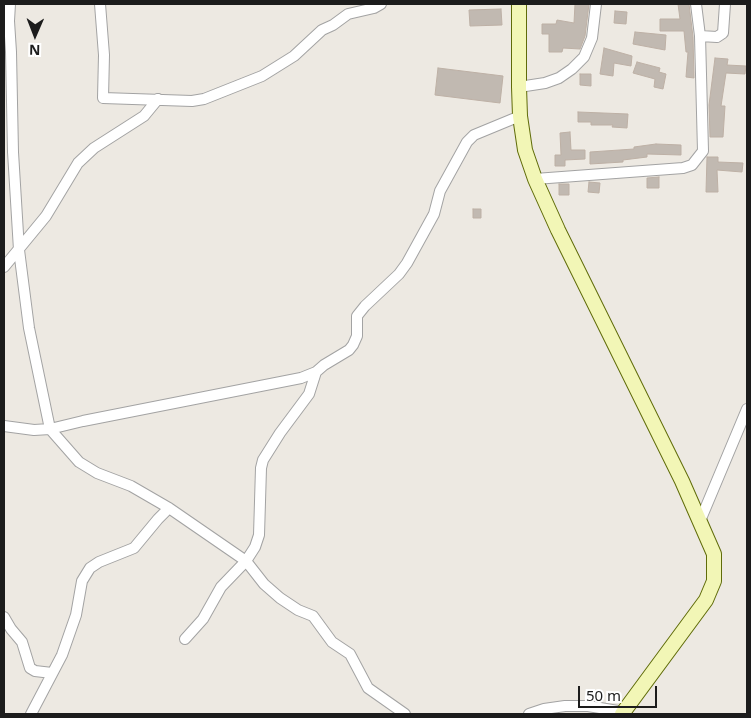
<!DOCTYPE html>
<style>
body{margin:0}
#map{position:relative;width:751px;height:718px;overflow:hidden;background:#ede9e2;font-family:"Noto Sans",sans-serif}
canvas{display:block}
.frame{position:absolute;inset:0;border:5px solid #1c1c1c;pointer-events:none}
.north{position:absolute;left:10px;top:10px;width:50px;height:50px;-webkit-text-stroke:4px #fff;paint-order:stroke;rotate:181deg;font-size:14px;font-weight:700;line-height:20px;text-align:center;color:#1c1c1c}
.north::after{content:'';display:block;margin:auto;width:18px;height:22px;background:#1c1c1c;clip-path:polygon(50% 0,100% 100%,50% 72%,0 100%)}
.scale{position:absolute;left:578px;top:686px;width:79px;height:22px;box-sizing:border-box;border:2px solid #1c1c1c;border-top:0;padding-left:6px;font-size:15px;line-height:18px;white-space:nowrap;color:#1c1c1c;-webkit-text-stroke:4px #fff;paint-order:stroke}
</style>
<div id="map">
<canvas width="751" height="718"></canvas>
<div class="frame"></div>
<div class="north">N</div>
<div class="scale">50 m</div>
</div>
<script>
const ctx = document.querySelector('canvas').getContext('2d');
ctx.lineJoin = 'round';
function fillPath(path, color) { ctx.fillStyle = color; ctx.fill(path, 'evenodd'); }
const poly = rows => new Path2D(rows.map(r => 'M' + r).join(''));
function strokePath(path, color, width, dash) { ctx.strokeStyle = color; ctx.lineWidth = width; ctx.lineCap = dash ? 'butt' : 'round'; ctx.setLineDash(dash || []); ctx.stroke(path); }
const building = poly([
 [575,4,589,4,585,36,580,49,563,48,562,52,549,52,549,34,542,34,542,24,556,24,557,20,574,23,575,4],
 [678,4,689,4,693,37,694,78,686,77,688,52,686,52,684,31,660,31,660,19,680,19,678,4],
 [501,9,502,25,470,26,469,10,501,9],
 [615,11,627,12,626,24,614,23,615,11],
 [635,32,666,35,665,50,633,44,635,32],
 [604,48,632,56,631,66,614,63,613,76,600,74,604,48],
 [715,58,728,59,727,65,746,66,745,74,726,73,721,106,725,106,723,137,710,137,709,105,715,58],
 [637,62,660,68,659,72,666,74,663,89,654,87,655,79,633,73,637,62],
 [438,68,503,76,500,103,435,95,438,68],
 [580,74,591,74,591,86,580,85,580,74],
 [578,112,628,114,627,128,612,127,613,125,591,125,591,122,578,122,578,112],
 [570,132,571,150,585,150,585,159,565,160,565,166,555,166,555,155,561,155,560,133,570,132],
 [656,144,681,145,681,155,647,154,647,157,623,160,623,162,590,164,590,152,634,149,634,147,656,144],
 [707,157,718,157,718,162,743,163,742,172,717,170,718,192,706,192,707,157],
 [659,177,659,188,647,188,647,178,659,177],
 [589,182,600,183,599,193,588,192,589,182],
 [559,184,569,184,569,195,559,195,559,184],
 [473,209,481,209,481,218,473,218,473,209]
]);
const street = poly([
 [10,4,9,21,11,52,13,152,19,250,29,328,50,429,79,462,97,473,131,486,169,508,246,561,264,584,280,598,298,610,313,616,332,642,350,654,368,688,405,714],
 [100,4,104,55,103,98,192,101,204,99,262,76,294,56,322,30,333,25,348,14,374,8,381,4],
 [700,36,717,37,723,33,725,4],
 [519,87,545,83,559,78,572,69,584,57,592,38,596,4],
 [535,179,683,168,692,165,703,151,700,36,696,4],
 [4,267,46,216,78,163,94,148,144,116,158,99],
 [4,426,34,430,50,429,83,421,301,378,316,372],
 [700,521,747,409],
 [4,617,11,629,22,642,30,668,35,671,52,673],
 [185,639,203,619,221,587,246,561,255,547,259,535,261,468,263,460,280,433,309,394,316,372,324,365,349,350,353,345,357,336,357,316,365,306,399,274,407,263,434,214,440,191,467,142,474,135,520,116],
 [31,714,62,655,76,615,82,581,90,568,99,562,134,548,158,519,169,508],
 [529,714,544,709,565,706,588,706,624,712]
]);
const secondary = poly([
 [519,4,519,87,520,116,525,150,535,179,558,230,682,481,714,554,714,581,706,600,622,714]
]);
fillPath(building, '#c1b9b1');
strokePath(building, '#bdb0a5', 1);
strokePath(street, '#a3a3a3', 12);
strokePath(secondary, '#606c09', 16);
strokePath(street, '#fff', 10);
strokePath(secondary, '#f2f6b6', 14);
</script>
